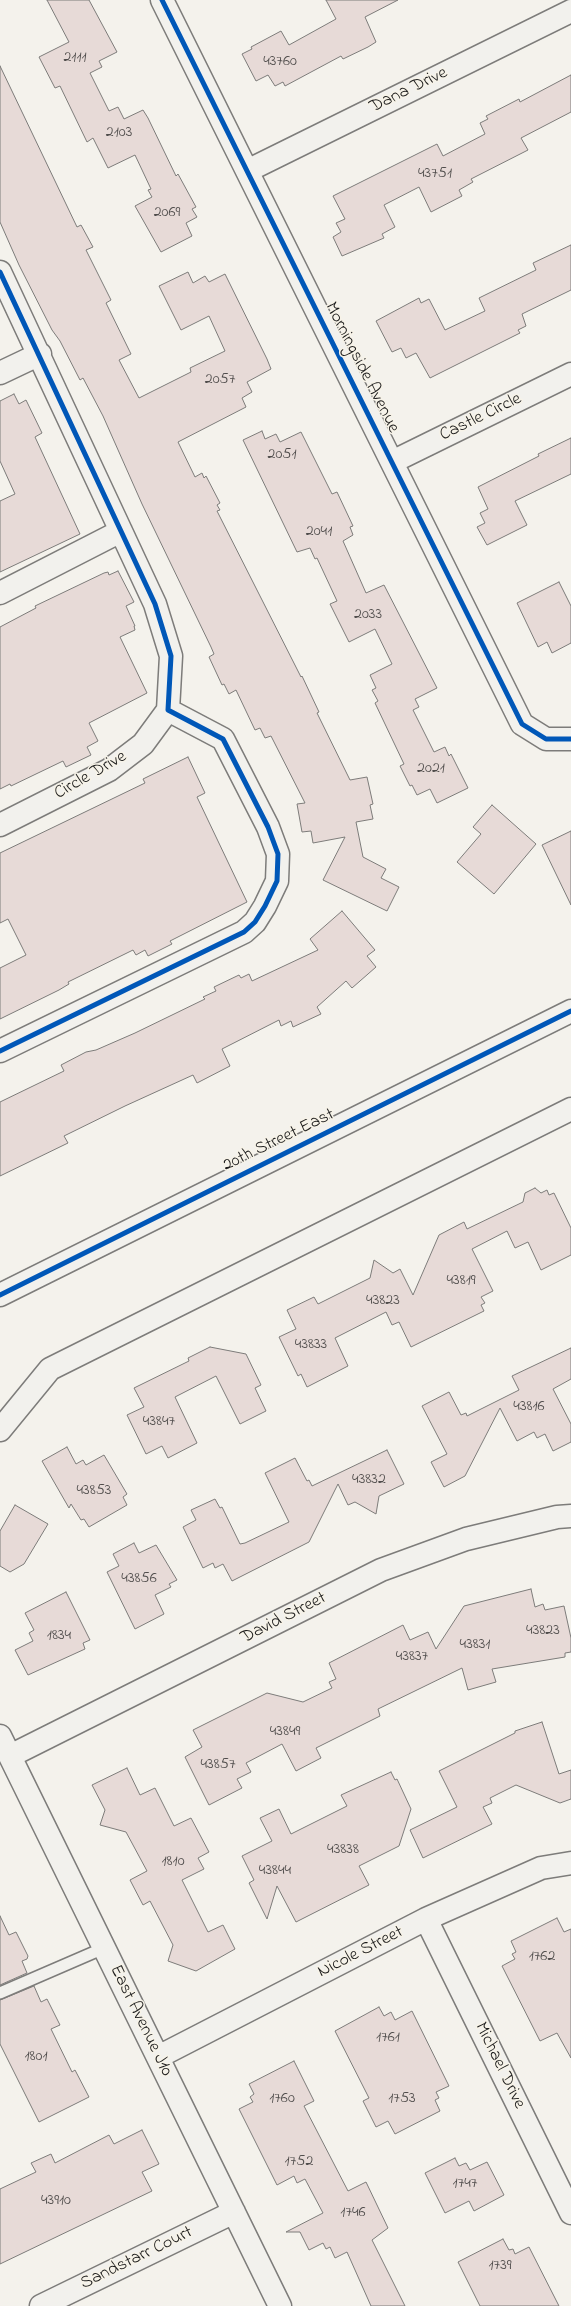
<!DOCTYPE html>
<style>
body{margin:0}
canvas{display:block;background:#f4f2ec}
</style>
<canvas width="571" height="2306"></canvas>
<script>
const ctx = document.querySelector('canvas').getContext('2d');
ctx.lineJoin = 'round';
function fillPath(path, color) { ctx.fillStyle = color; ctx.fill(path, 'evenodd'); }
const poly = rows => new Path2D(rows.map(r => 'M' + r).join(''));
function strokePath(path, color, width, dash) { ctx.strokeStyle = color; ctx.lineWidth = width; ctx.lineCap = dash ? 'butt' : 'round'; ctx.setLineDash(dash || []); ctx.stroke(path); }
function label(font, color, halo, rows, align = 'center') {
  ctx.font = font + ' "Indie Flower",sans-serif'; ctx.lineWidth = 3; ctx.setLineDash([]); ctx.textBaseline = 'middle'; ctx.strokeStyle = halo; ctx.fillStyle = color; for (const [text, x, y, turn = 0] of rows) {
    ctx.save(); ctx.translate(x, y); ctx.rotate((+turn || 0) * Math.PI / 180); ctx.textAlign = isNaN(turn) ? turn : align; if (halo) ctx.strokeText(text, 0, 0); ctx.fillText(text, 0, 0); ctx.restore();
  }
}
const building = poly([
 [47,0,89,0,117,52,99,61,102,67,90,73,109,111,118,107,124,119,143,110,148,118,176,176,178,174,196,207,192,209,197,217,186,223,192,236,161,252,135,206,152,197,148,190,151,189,135,155,108,168,93,138,87,142,60,86,55,88,39,57,69,42,47,0],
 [326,0,398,0,365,17,376,42,368,47,343,59,341,56,285,86,283,82,275,86,268,75,256,81,242,54,252,49,251,47,281,31,289,45,336,19,326,0],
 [0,66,77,227,81,225,93,247,86,250,111,300,106,303,131,354,119,360,139,398,191,372,190,368,225,351,209,316,181,330,159,286,188,272,193,283,205,276,209,282,225,274,267,359,271,369,247,382,252,392,242,398,246,407,178,442,195,477,202,473,204,478,206,476,220,503,217,505,220,510,217,511,301,677,302,676,319,712,317,713,350,780,367,777,373,804,370,805,373,819,356,822,363,857,386,869,381,878,399,887,387,911,323,880,345,837,313,843,311,831,302,832,297,804,305,803,271,736,265,738,260,728,255,730,236,690,229,694,224,684,222,685,209,657,214,654,211,647,142,504,103,416,83,378,80,380,60,341,52,330,19,265,0,222,0,66],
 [571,75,571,112,521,138,528,150,471,179,473,182,459,190,462,196,431,212,419,187,384,205,395,227,382,234,384,238,342,256,333,237,341,232,336,223,345,219,333,196,437,144,443,156,485,134,480,123,488,119,486,116,519,99,520,102,571,75],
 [571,245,571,290,522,314,526,326,518,330,520,333,430,378,416,353,406,358,401,348,392,352,376,321,419,298,421,303,429,299,445,330,485,311,479,298,536,270,533,263,571,245],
 [14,394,19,404,26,400,42,433,35,437,80,534,0,572,0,501,15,494,0,461,0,401,14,394],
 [262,431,265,439,276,434,280,442,301,432,332,494,337,492,353,526,350,527,353,535,343,541,366,593,384,585,437,688,415,699,419,707,413,710,434,752,445,747,449,756,451,754,468,788,437,803,430,789,417,795,412,785,410,786,400,766,404,764,375,703,378,701,372,690,376,688,370,675,392,664,375,629,349,642,330,604,337,601,317,558,315,559,310,548,297,552,243,440,262,431],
 [571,438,571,474,515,501,527,525,487,545,477,527,485,523,480,513,488,509,478,487,539,456,538,454,571,438],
 [118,571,134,602,126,606,135,626,134,626,135,630,120,637,147,693,89,723,98,741,87,747,91,755,66,767,63,761,11,786,10,784,0,789,0,627,36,608,35,606,104,573,108,572,109,575,118,571],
 [559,582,571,606,571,643,552,653,547,642,538,647,517,603,559,582],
 [188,757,205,793,197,797,247,902,170,941,172,944,148,956,145,950,136,955,133,950,68,982,69,984,59,990,0,1019,0,968,26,955,8,919,0,923,0,853,145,783,143,779,188,757],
 [492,805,536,844,494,894,457,862,481,834,473,827,492,805],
 [571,831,571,905,542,845,571,831],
 [342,911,375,950,367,956,376,967,352,988,346,981,317,1007,321,1014,293,1027,291,1021,281,1026,279,1020,222,1049,230,1066,197,1083,193,1075,125,1106,64,1136,68,1143,0,1176,0,1102,64,1071,61,1065,86,1052,96,1050,135,1033,205,999,203,997,216,991,214,987,239,975,241,978,249,974,252,981,318,950,310,939,342,911],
 [535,1188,541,1193,547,1190,549,1195,554,1193,571,1228,571,1255,541,1270,528,1242,515,1248,507,1231,472,1249,493,1291,481,1297,485,1303,481,1305,484,1311,411,1347,399,1322,392,1325,386,1312,335,1338,348,1366,307,1387,301,1374,298,1376,279,1337,296,1329,287,1310,314,1297,318,1304,370,1278,374,1260,393,1273,400,1269,413,1295,439,1235,464,1222,467,1229,523,1202,525,1193,535,1188],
 [210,1347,246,1354,261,1385,255,1388,266,1411,240,1424,216,1376,175,1397,197,1443,168,1458,162,1446,146,1454,127,1415,144,1407,134,1388,189,1361,188,1358,210,1347],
 [571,1348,571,1379,553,1389,571,1424,571,1442,553,1451,545,1434,537,1438,534,1432,517,1441,500,1408,465,1476,444,1487,431,1462,447,1454,422,1406,449,1392,461,1415,466,1413,467,1416,519,1390,512,1376,571,1348],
 [67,1447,76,1464,83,1460,86,1465,104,1455,127,1494,123,1497,127,1505,89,1527,84,1519,81,1520,71,1504,69,1508,42,1461,67,1447],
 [387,1450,404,1484,379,1496,376,1514,355,1502,348,1505,338,1484,309,1542,232,1581,223,1564,215,1568,213,1563,203,1568,183,1527,196,1520,191,1510,215,1499,220,1508,222,1507,240,1544,245,1543,289,1522,265,1473,295,1458,307,1481,309,1480,312,1486,387,1450],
 [15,1505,48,1524,24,1564,10,1572,0,1566,0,1531,15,1505],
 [134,1543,139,1553,156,1545,177,1580,169,1584,171,1587,155,1595,164,1614,135,1629,107,1572,119,1566,113,1554,134,1543],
 [531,1589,535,1607,543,1604,545,1610,564,1606,571,1638,571,1652,565,1653,565,1657,492,1669,496,1682,468,1690,462,1668,378,1709,380,1716,316,1748,321,1758,296,1771,282,1744,246,1763,251,1772,237,1779,242,1788,209,1805,185,1757,202,1747,193,1730,267,1693,303,1702,332,1688,329,1682,336,1679,329,1663,403,1625,410,1640,428,1632,436,1649,464,1606,531,1589],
 [66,1592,90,1640,83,1643,85,1649,28,1675,15,1650,33,1641,29,1633,34,1630,25,1613,66,1592],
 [542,1722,559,1774,571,1770,571,1799,560,1803,516,1785,490,1798,492,1803,483,1807,492,1824,423,1858,410,1830,457,1807,439,1771,515,1733,515,1731,542,1722],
 [127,1768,140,1795,155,1788,174,1826,191,1818,209,1852,198,1858,204,1869,182,1880,208,1932,223,1925,235,1949,196,1971,168,1961,173,1945,150,1901,143,1905,130,1880,147,1871,126,1832,100,1825,105,1810,92,1785,127,1768],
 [391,1772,395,1780,397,1779,411,1809,399,1846,359,1866,369,1885,296,1922,277,1886,267,1919,249,1883,254,1880,242,1856,272,1841,260,1818,279,1809,291,1834,347,1806,341,1795,391,1772],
 [0,1916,9,1935,16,1932,28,1956,27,1959,22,1961,27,1973,0,1985,0,1916],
 [557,1918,564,1932,571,1929,571,2058,557,2033,540,2041,502,1966,515,1959,512,1954,516,1952,511,1941,557,1918],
 [34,1986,41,2002,47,1999,60,2025,51,2029,72,2072,75,2070,89,2097,39,2122,0,2044,0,2000,34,1986],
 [379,2007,384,2016,391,2012,395,2020,412,2011,449,2086,436,2092,439,2098,435,2100,440,2111,395,2134,388,2121,376,2127,363,2101,369,2098,335,2031,379,2007],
 [294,2061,314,2101,304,2106,348,2191,366,2182,388,2228,372,2240,405,2306,371,2306,347,2252,335,2258,330,2247,326,2249,323,2243,309,2250,300,2232,286,2232,323,2213,305,2179,297,2183,294,2176,277,2185,239,2109,253,2102,250,2097,254,2094,249,2084,294,2061],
 [142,2130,159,2164,142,2172,152,2191,0,2264,0,2189,36,2172,31,2163,51,2154,55,2163,109,2135,114,2144,142,2130],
 [455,2158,459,2166,466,2163,470,2170,487,2162,504,2195,474,2211,469,2201,445,2213,425,2173,455,2158],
 [503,2239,509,2250,513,2249,515,2254,529,2247,559,2306,480,2306,458,2262,503,2239]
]);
const lane = poly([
 [0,1993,104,1948]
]);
const street = poly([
 [162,0,522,724,546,739,571,739],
 [247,171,571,11],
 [0,272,155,604,171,656,168,710,223,739,268,827,278,854,277,881,265,906,255,922,244,932,0,1051],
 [0,373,40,354],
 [392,462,571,374],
 [0,593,121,531],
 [0,825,109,770,143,744,168,710],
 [0,1430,50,1369,571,1109],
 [0,1736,280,2306],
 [10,1756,381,1570,466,1539,557,1517,571,1516],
 [426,1919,571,2213],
 [158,2057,426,1919,541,1868,571,1863],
 [41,2306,234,2212]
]);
const primary = poly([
 [0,1295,571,1011]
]);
const cycleway = poly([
 [162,0,522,724,546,739,571,739],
 [0,272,155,604,171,656,168,710,223,739,268,827,278,854,277,881,265,906,255,922,244,932,0,1051],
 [0,1295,571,1011]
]);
const numberNames = [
 ["2111",75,58],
 ["43760",280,62],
 ["2103",119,133],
 ["43751",435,174],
 ["2069",167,213],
 ["2057",220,380],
 ["2051",282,455],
 ["2041",319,532],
 ["2033",368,615],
 ["2021",431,769],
 ["43819",461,1281],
 ["43823",383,1301],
 ["43833",311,1345],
 ["43816",529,1407],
 ["43847",159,1422],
 ["43832",369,1480],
 ["43853",94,1491],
 ["43856",139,1579],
 ["43823",543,1631],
 ["1834",59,1636],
 ["43831",475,1645],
 ["43837",412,1657],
 ["43849",285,1732],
 ["43857",218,1765],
 ["43838",343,1850],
 ["1810",173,1862],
 ["43844",275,1871],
 ["1762",542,1957],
 ["1761",388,2038],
 ["1801",36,2057],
 ["1760",282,2099],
 ["1753",402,2099],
 ["1752",299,2162],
 ["1747",465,2184],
 ["43910",56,2201],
 ["1746",353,2213],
 ["1739",500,2266]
];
const streetNames = [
 ["Dana Drive",409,91,-26],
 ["Morningside Avenue",361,368,63],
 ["Castle Circle",481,418,-26],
 ["Circle Drive",91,776,-30],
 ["20th Street East",279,1141,-26],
 ["David Street",284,1619,-27],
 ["Nicole Street",361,1953,-27],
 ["East Avenue J10",140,2021,64],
 ["Michael Drive",499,2066,64],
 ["Sandstarr Court",137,2259,-26]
];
fillPath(building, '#e7dad7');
strokePath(building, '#7d7c7a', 1);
strokePath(lane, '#7d7c7a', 14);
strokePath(street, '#7d7c7a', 25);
strokePath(primary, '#7d7c7a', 25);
strokePath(lane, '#f2f1ed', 11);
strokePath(street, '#f2f1ed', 22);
strokePath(primary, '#f2f1ed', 22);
strokePath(cycleway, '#0057b8', 5);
label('16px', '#4f4c4b', null, numberNames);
label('18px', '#1c1c1c', '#f7f3e8', streetNames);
</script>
